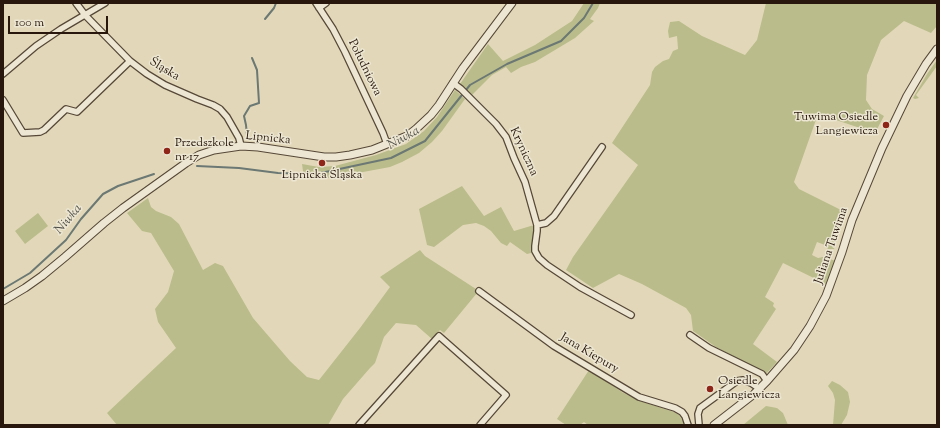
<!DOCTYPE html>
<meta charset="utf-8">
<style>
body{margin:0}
#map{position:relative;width:940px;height:428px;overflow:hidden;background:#e2d8b9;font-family:"Sorts Mill Goudy",serif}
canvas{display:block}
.frame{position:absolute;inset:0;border:4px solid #27170c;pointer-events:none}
.scale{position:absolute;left:8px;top:16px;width:100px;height:18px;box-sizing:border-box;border:2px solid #27170c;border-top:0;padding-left:5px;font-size:12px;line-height:14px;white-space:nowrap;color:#27170c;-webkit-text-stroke:3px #ece6d2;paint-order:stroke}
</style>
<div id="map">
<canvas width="940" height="428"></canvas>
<div class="frame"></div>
<div class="scale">100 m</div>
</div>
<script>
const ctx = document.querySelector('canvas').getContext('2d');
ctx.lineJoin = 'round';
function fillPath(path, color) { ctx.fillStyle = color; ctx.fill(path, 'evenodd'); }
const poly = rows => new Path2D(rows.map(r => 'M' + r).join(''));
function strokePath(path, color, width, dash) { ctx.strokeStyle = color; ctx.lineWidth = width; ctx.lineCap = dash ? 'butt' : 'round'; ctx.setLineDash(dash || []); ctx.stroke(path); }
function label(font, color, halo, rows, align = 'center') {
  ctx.font = font + ' "Sorts Mill Goudy",serif'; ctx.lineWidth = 3; ctx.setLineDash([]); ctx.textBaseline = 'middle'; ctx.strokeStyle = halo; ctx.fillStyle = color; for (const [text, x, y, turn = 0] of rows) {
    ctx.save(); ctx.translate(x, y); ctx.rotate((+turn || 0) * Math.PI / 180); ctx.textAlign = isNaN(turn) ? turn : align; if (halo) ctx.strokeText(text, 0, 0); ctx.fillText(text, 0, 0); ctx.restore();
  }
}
const green = poly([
 [584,3,600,3,598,8,590,19,594,21,575,38,535,62,521,67,511,73,506,67,492,75,472,95,470,95,460,87,460,84,488,44,503,61,535,45,572,21],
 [766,3,937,3,937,26,931,33,904,21,881,40,867,75,866,100,872,109,884,116,875,133,818,114,794,182,799,189,845,212,834,249,828,249,825,245,817,242,812,255,818,258,823,257,836,261,826,285,824,283,783,263,765,297,774,303,773,306,776,309,753,344,777,362,766,374,716,347,693,331,691,315,686,308,642,284,619,274,593,288,566,270,573,257,638,165,612,143,650,85,652,72,655,67,663,61,669,59,673,51,678,49,677,36,669,38,668,31,670,22,679,21,702,36,745,55,757,40],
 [937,60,937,66,916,95,919,98,915,99,913,98,927,74],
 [455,90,465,99,442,131,432,142,419,153,402,162,390,167,374,170,341,176,321,179,304,178,302,164,319,167,335,166,376,155,406,144,424,131,437,117],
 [462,186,484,216,501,207,514,231,534,225,535,231,531,253,527,254,510,242,507,246,501,243,491,231,484,226,476,223,463,225,434,247,427,245,419,209],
 [148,198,151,207,156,211,171,217,179,224,203,270,215,263,223,266,253,318,290,361,307,377,319,380,360,328,390,287,380,277,420,250,425,256,476,289,475,292,477,293,444,333,440,330,432,339,416,325,396,323,384,337,375,363,370,368,343,399,328,425,117,425,107,413,176,348,158,322,155,309,168,292,174,271,151,233,142,231,127,213],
 [38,213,48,226,25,244,15,231],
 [589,370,622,392,637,400,674,412,679,415,684,423,684,425,588,425,584,422,580,425,566,425,557,419],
 [832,381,840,385,848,392,850,402,847,415,841,425,833,425,835,400,833,393,828,386],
 [766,406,777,408,783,413,788,425,743,425]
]);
const stream = poly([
 [265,19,274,8,276,3],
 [247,136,246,125,244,116,250,106,259,103,257,70,252,58],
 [197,166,239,168,278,173,316,174,391,158,425,141,470,85,507,64,561,41,584,18,593,3],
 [3,289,30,273,66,240,81,219,103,194,118,186,154,174]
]);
const minor = poly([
 [76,3,85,15,130,61,147,74,165,85,197,99,213,105,220,109,227,117,239,138,241,146],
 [316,3,333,29,345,52,383,133,387,144],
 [319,8,326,3],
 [3,74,36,46,61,29,105,3],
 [453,83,461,89,496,124,506,137,514,158,525,182,537,225,537,231,535,246,535,251,539,258,547,265,580,287,631,315],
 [3,100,23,133,40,132,44,130,66,109,77,112,130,61],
 [537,225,546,223,554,216,602,147],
 [479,291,554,346,639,397,675,408,682,412,685,416,688,425],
 [690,335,709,348,762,374,767,381],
 [359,425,439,336,506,395,480,425],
 [699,425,698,414,700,408,737,381,743,380,751,383,760,389]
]);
const tertiary = poly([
 [3,301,25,288,42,276,65,257,104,223,123,208,186,163,199,155,214,150,241,146,258,147,324,157,336,157,350,155,372,150,407,136,416,129,431,115,439,105,463,68,512,3],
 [714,425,754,394,767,381,794,350,810,326,826,296,842,252,852,220,882,148,907,96,926,64,937,49]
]);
const markers = [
 [886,125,4,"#8f2418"],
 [167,151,4,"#8f2418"],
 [322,163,4,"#8f2418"],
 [710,389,4,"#8f2418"]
];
const streetNames = [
 ["Południowa",364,68,64],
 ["Śląska",164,70,31],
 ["Lipnicka",268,139,6],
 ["Kryniczna",523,152,65],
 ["Juliana Tuwima",832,246,-71],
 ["Jana Kiepury",589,354,31]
];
const poiNames = [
 ["Tuwima Osiedle",878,118,"right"],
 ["Langiewicza",878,132,"right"],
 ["Przedszkole",175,144],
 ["nr 17",175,158],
 ["Lipnicka Śląska",322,176,"center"],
 ["Osiedle",718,382],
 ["Langiewicza",718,396]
];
const waterNames = [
 ["Niwka",404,139,-29],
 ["Niwka",69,220,-50]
];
fillPath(green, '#babc8b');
strokePath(stream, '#6b7873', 2);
strokePath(minor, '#564737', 8);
strokePath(tertiary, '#564737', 9);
strokePath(minor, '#ece6d2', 5.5);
strokePath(tertiary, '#ece6d2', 7);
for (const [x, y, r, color] of markers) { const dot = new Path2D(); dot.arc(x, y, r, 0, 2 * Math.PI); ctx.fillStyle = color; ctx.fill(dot); strokePath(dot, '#ece6d2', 1.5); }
label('12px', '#27170c', '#ece6d2', streetNames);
label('12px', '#27170c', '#ece6d2', poiNames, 'left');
label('italic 13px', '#4f4f48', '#ece6d2', waterNames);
</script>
